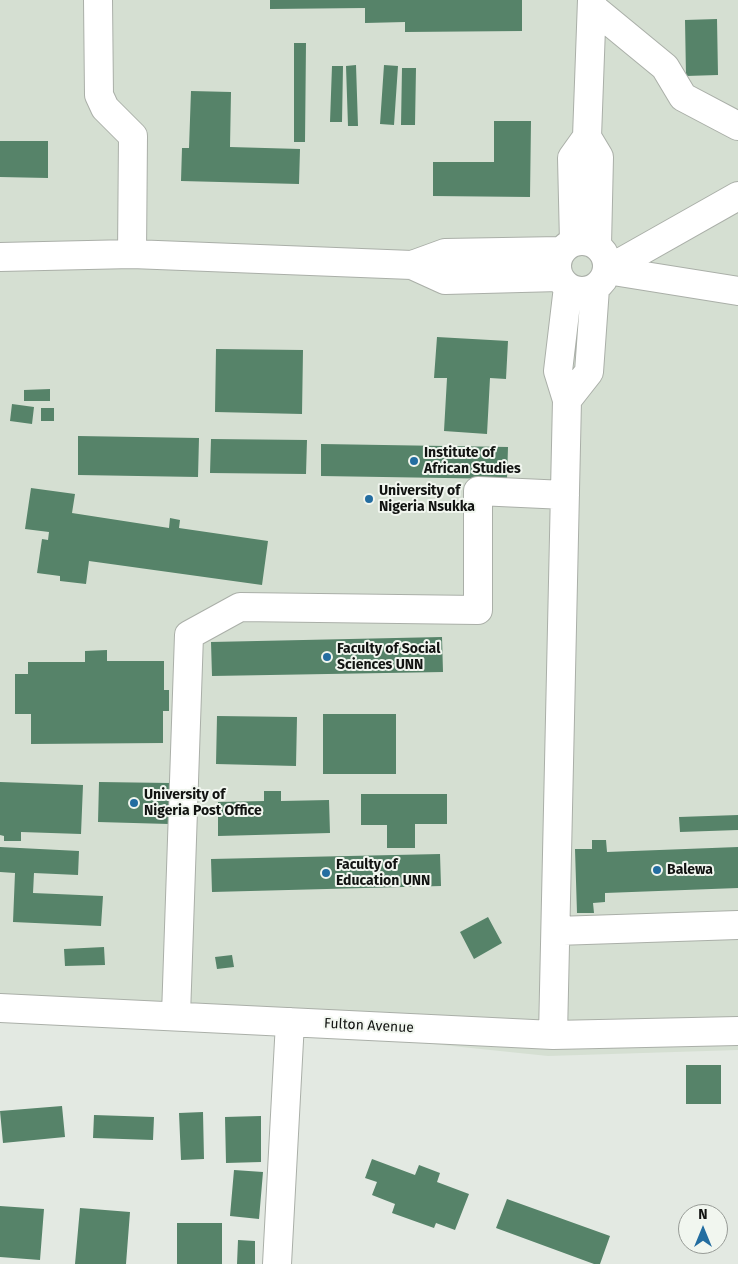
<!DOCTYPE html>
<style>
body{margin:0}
#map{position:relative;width:738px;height:1264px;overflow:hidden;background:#e3e9e2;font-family:"Fira Sans",sans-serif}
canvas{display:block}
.north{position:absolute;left:678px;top:1204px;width:50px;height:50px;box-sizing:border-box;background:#f1f6ef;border:1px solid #979b96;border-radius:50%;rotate:0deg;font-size:14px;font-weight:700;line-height:20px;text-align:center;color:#111311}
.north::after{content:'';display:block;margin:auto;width:18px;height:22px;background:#236da0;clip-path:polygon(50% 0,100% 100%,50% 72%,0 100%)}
</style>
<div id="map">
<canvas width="738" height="1264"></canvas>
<div class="north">N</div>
</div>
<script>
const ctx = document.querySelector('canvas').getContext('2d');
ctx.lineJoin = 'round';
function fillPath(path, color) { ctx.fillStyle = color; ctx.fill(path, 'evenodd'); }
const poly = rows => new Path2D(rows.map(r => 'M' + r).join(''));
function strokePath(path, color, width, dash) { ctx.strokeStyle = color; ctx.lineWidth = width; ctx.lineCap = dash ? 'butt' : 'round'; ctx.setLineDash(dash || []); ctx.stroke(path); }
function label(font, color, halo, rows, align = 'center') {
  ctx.font = font + ' "Fira Sans",sans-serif'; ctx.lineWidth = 4; ctx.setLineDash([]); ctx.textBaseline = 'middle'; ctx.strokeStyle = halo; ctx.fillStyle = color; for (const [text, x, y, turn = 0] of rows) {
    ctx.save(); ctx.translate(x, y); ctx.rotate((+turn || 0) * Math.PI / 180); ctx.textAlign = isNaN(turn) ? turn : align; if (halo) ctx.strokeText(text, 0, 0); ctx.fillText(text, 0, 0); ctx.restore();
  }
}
const built = poly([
 [0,0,738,0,738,1050,548,1056,0,999]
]);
const building = poly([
 [270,0,522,0,522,31,405,32,405,22,365,23,365,8,270,9],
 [717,19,718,75,686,76,685,20],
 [294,43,306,43,305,142,294,142],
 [356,65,358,126,348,126,346,66],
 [384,65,398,66,394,125,380,124],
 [332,66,343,66,342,122,330,122],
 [402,68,416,68,415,125,401,125],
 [191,91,231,92,230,147,300,149,299,184,181,181,182,148,189,148],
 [494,121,531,121,530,197,433,196,433,162,494,162],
 [0,141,48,141,48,178,0,177],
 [437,337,508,341,506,379,490,378,487,434,444,431,447,378,434,378],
 [216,349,303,350,302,414,215,412],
 [50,389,50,401,24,401,24,390],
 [12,404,34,407,32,424,10,421],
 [41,408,54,408,54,421,41,421],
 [78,436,199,438,198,477,78,475],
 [211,439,307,440,306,474,210,473],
 [321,444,508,447,507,479,321,476],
 [31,488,75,494,72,513,169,528,170,518,180,520,179,528,268,541,262,585,89,561,86,584,60,581,60,576,37,573,42,539,48,540,49,532,25,529],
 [442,637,443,672,212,676,211,642],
 [107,650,107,661,164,661,164,690,169,690,169,711,163,711,163,743,31,744,31,714,15,714,15,674,28,674,28,662,85,662,85,651],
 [323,714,396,714,396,774,323,774],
 [217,716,297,717,296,766,216,764],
 [0,782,83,785,81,834,21,832,21,841,4,841,4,836,0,835],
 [99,782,170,783,169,824,98,822],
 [264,791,281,791,281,801,329,800,330,833,218,836,218,802,264,801],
 [361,794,447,794,447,824,415,824,415,848,387,848,387,825,361,825],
 [738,815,738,830,680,832,679,817],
 [592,840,606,840,607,852,738,847,738,888,605,893,605,902,593,903,594,913,577,913,575,849,592,849],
 [0,847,79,851,78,875,34,873,33,893,103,896,101,926,13,922,15,873,0,872],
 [440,854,441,886,212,892,211,859],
 [488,917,502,943,474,959,460,932],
 [104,947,105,965,65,966,64,949],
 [232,955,234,967,217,969,215,957],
 [686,1065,721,1065,721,1104,686,1104],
 [62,1106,65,1137,3,1143,0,1111],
 [203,1112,204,1159,181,1160,179,1113],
 [94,1115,154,1117,153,1140,93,1138],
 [261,1116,261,1162,226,1163,225,1117],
 [372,1159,415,1175,419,1165,440,1173,437,1182,469,1194,455,1230,436,1223,434,1228,392,1213,395,1204,372,1195,377,1182,365,1178],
 [234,1170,263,1172,259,1219,230,1216],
 [507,1199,610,1236,600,1264,594,1264,496,1228],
 [0,1206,44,1209,40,1260,0,1257],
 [80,1208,130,1212,126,1264,75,1264],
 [177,1223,222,1223,222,1264,177,1264],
 [238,1240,255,1241,255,1264,237,1264]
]);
const minor = poly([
 [98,0,99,95,105,108,133,136,132,254],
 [592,0,587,137,599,157,597,245],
 [592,7,665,67,683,97,738,126],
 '557 266a25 25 0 1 1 50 0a25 25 0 1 1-50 0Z',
 [574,242,572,158,587,137],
 [0,257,132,254,412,265,445,280,559,277],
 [412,265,445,253,561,251],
 [607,270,738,196],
 [607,270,738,291],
 [567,400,589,372,595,288],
 [556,931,738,925],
 [0,1008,553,1035,738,1031],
 [176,1015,189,635,240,607,478,610,478,491,565,495],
 [553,1035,567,400,558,371,568,287],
 [277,1264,290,1022]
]);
const markers = [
 [414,461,5,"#236da0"],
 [369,499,5,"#236da0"],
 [327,657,5,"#236da0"],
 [134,803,5,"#236da0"],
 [657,870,5,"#236da0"],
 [326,873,5,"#236da0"]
];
const poiNames = [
 ["Institute of",424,453],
 ["African Studies",424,469],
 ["University of",379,491],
 ["Nigeria Nsukka",379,507],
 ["Faculty of Social",337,649],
 ["Sciences UNN",337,665],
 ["University of",144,795],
 ["Nigeria Post Office",144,811],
 ["Faculty of",336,865],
 ["Education UNN",336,881],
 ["Balewa",667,870]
];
const streetNames = [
 ["Fulton Avenue",369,1026,3]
];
fillPath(built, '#d5dfd2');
fillPath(building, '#568369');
strokePath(minor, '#aaafa8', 30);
strokePath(minor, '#fff', 28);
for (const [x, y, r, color] of markers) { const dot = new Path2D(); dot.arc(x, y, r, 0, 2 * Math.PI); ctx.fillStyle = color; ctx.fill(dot); strokePath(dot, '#f1f6ef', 2); }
label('bold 14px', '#111311', '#f1f6ef', poiNames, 'left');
label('14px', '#111311', '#f1f6ef', streetNames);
</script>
